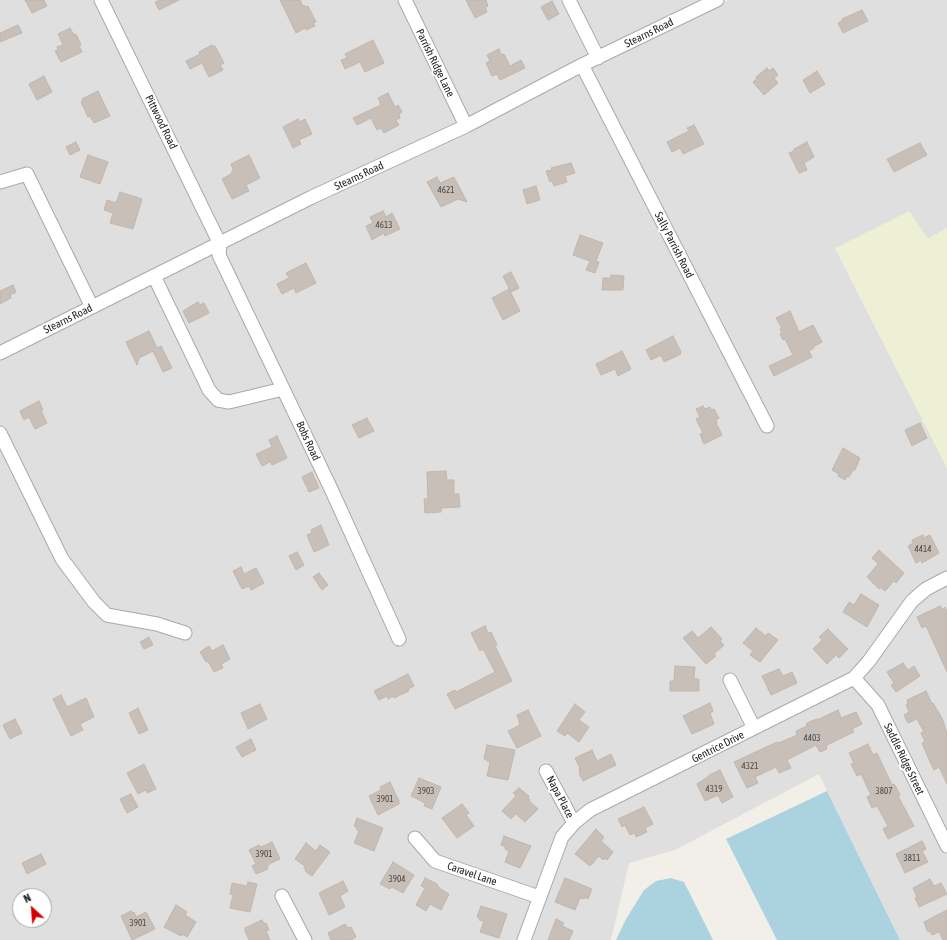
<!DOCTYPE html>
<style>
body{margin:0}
#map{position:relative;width:947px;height:940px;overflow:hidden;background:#f2efe9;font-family:"Asap Condensed",sans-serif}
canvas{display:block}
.north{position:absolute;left:12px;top:888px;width:40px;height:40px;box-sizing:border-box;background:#fff;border:1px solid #a7a7a7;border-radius:50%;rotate:334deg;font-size:11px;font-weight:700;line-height:16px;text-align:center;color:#222}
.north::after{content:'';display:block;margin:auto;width:14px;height:18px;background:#d40000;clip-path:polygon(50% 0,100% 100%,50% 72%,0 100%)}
</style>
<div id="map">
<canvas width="947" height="940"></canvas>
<div class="north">N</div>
</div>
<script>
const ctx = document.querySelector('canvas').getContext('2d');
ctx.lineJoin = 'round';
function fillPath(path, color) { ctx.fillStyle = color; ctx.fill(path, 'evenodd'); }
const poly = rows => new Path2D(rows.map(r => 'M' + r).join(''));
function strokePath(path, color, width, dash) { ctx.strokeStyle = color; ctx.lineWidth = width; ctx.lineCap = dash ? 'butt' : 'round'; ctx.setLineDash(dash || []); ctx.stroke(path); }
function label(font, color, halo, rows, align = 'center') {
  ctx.font = font + ' "Asap Condensed",sans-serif'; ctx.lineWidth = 4; ctx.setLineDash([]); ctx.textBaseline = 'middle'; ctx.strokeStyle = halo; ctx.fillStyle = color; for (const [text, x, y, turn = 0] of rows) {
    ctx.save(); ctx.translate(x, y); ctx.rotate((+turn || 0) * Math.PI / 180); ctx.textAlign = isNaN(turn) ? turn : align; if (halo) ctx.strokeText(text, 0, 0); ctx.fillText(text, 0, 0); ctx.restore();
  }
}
const residential = poly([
 [0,0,96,0,214,241,0,347],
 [106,0,399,0,459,124,222,237],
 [410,0,705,0,467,119],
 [729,0,947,0,947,228,928,239,835,248,947,468,947,572,851,674,756,722,732,674,724,677,747,726,575,815,548,765,540,769,568,821,536,890,438,856,414,830,408,837,432,864,533,900,519,940,311,940,284,889,276,893,300,940,0,940,0,358,152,283,214,404,281,395,328,493,397,646,405,642,336,489,224,254,225,247,314,202,580,72,765,432,773,428,589,68],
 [20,896,44,896,44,920,20,920],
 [215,252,276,385,228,397,220,395,212,388,160,279],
 [947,584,947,835,861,678,915,605,928,593],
 [854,684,874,708,947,856,947,940,900,940,819,774,675,850,629,863,611,940,529,940,566,840,577,827,593,815]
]);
const farmland = poly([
 [909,211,928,239,947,228,947,468,835,248]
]);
const water = poly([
 [827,791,900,940,777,940,726,839],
 [671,878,684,882,713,940,616,940,626,919,644,890,656,881]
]);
const building = poly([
 [25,0,44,0,47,6,32,13,25,0],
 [160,0,179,0,159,10,155,2,160,0],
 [280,0,300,0,303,6,304,5,306,7,308,6,316,22,313,23,315,26,306,30,305,28,296,33,280,0],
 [466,0,486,0,488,6,485,7,487,12,475,18,466,0],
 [552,1,559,14,548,20,541,7,552,1],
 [862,10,868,21,843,33,838,23,842,21,842,19,862,10],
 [18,25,22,33,0,42,0,33,18,25],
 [70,28,74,35,76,34,81,45,79,46,82,52,61,62,55,51,58,50,57,47,63,45,58,34,70,28],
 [373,40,384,63,365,72,360,62,345,69,341,60,347,58,345,54,373,40],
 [212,45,213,47,215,46,224,63,220,65,223,70,209,77,202,63,190,69,186,61,200,54,199,52,212,45],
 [499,49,501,55,504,54,510,66,521,60,525,68,500,80,497,74,492,76,486,63,490,61,487,55,499,49],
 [767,68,769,71,773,68,778,75,774,78,778,83,764,95,753,82,757,79,756,77,767,68],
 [817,71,825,84,810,93,803,80,817,71],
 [44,76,52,92,37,100,29,84,44,76],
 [98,91,110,116,94,123,90,116,88,117,81,102,83,101,82,99,98,91],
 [388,93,395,107,398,105,402,112,399,114,400,118,396,120,399,125,384,133,381,128,377,130,371,118,357,125,353,118,381,105,378,98,388,93],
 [298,119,300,122,305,119,312,134,299,140,301,144,293,148,283,127,298,119],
 [694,125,704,144,683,154,680,148,672,152,667,142,689,131,687,128,694,125],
 [76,142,80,150,70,155,66,147,76,142],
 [807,142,814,157,804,163,807,170,799,173,789,153,794,151,794,149,807,142],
 [920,143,927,155,894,172,887,159,920,143],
 [88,155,108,162,100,184,80,177,88,155],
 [249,155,260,178,246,185,249,191,232,199,222,179,231,174,233,169,231,164,249,155],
 [571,163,575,173,565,176,567,182,554,186,552,181,550,182,546,171,552,170,551,168,571,163],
 [437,177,440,183,454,177,467,202,458,199,441,207,427,182,437,177],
 [536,186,540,200,527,204,523,190,536,186],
 [120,192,142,199,133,229,110,223,113,213,104,210,107,200,116,203,120,192],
 [383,211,386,217,392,213,400,229,385,236,384,233,372,240,366,226,373,223,370,217,383,211],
 [580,235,603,243,596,261,599,262,595,273,586,270,590,261,573,255,580,235],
 [306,263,316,283,296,293,294,288,282,294,277,284,289,278,286,273,306,263],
 [511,272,519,288,511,292,503,276,511,272],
 [611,275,624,276,623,290,602,290,603,278,611,278,611,275],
 [13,285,16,292,10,295,11,298,0,304,0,291,13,285],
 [509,289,520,311,503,320,492,298,509,289],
 [198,302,200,305,204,303,209,313,189,323,183,311,198,302],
 [790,311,799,332,813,325,822,342,813,347,814,348,809,351,812,357,774,376,769,366,793,355,785,339,783,340,780,334,782,333,780,329,782,328,776,318,790,311],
 [149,331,157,348,161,346,172,368,163,372,153,351,139,358,137,365,126,342,149,331],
 [673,336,681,352,680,352,681,354,664,362,661,355,651,360,646,350,673,336],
 [622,351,631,369,618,376,615,369,601,375,596,364,622,351],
 [39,401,43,410,41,411,47,423,35,429,29,417,24,420,20,411,39,401],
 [703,406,705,409,710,407,711,410,714,409,719,418,716,420,717,423,716,423,722,435,704,444,700,434,703,433,696,419,700,417,696,409,703,406],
 [367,418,374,431,359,438,352,425,367,418],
 [920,423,927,438,912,446,905,430,920,423],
 [277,436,287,458,272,465,270,462,262,466,256,454,272,447,269,440,277,436],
 [843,448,860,458,855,470,853,470,849,477,847,476,845,480,838,476,839,474,832,470,843,448],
 [446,471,447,480,454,480,454,494,459,494,460,507,441,508,441,512,425,513,424,499,428,499,427,472,446,471],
 [312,472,319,488,309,492,302,477,312,472],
 [321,525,329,545,314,552,307,535,312,533,311,530,321,525],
 [923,535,924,538,930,535,939,553,922,563,921,560,916,563,908,546,913,543,912,540,923,535],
 [879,550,904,573,896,583,894,581,885,591,880,587,879,589,867,577,878,564,872,558,879,550],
 [297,552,304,565,296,570,289,556,297,552],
 [241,567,244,574,256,568,264,583,251,590,249,586,242,589,233,571,241,567],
 [319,573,328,585,322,590,313,577,319,573],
 [861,594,879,605,867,627,843,612,849,602,854,605,861,594],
 [940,606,943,609,945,607,947,612,947,672,926,626,922,628,917,617,940,606],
 [485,626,488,633,491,632,497,645,495,646,512,681,455,709,447,694,455,690,456,692,495,672,483,649,480,651,471,633,485,626],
 [711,627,722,639,720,641,724,645,714,654,716,656,706,664,683,638,692,631,698,638,711,627],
 [756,628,766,636,768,633,778,640,760,662,750,655,753,651,743,643,756,628],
 [828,629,848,649,839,658,836,655,827,664,813,649,822,640,819,637,828,629],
 [149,637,153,645,144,649,140,642,149,637],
 [223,645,230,659,221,664,223,668,214,672,208,661,206,662,200,652,209,646,212,651,223,645],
 [903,663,908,670,914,666,920,676,896,692,891,685,894,683,887,672,903,663],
 [675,666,695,667,694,679,699,679,699,691,670,691,670,681,674,681,675,666],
 [779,669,783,676,792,672,797,683,771,695,762,676,779,669],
 [408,674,414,686,408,689,409,691,394,698,393,696,388,699,387,696,379,700,374,691,408,674],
 [926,691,932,704,933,703,942,718,947,733,947,784,939,767,934,770,930,762,922,743,925,742,921,733,924,732,917,719,908,723,904,715,909,712,906,705,908,704,907,700,926,691],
 [61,695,67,707,86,698,94,717,80,724,83,730,71,736,53,699,61,695],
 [710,703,713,711,710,713,714,724,692,734,683,716,710,703],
 [260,704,267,719,248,729,241,713,260,704],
 [575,704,585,712,579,720,589,727,579,742,567,733,565,736,557,731,575,704],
 [138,708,148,730,139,734,129,713,138,708],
 [528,710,541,736,517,748,508,731,520,725,517,715,528,710],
 [838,710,841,718,856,712,862,724,852,729,854,732,829,744,826,746,827,749,820,752,816,745,787,760,791,768,779,773,776,767,755,777,758,783,747,788,734,762,777,742,778,743,781,742,797,735,796,731,807,726,806,724,809,722,817,719,817,720,838,710],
 [15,719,22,733,10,739,3,725,15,719],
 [251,739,256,750,242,757,236,747,251,739],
 [868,744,873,755,877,753,892,785,894,784,896,787,900,795,898,796,914,826,888,839,883,829,888,826,877,806,872,808,867,797,871,795,861,774,857,776,851,764,854,763,849,753,868,744],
 [487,745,515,750,508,780,487,776,490,762,487,761,487,759,484,759,487,745],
 [592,750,597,761,611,754,616,765,583,781,579,773,580,772,579,769,580,768,575,758,592,750],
 [144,764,156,789,147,793,146,790,138,794,127,773,144,764],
 [720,770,733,797,722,803,718,795,705,801,697,784,709,776,709,775,720,770],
 [419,778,441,787,432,809,424,806,425,803,411,796,419,778],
 [390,782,399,801,399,804,378,815,369,796,381,790,380,787,390,782],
 [519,788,529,796,528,797,530,800,529,801,538,809,525,822,516,814,511,819,502,811,516,796,513,793,519,788],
 [131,794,138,807,127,813,120,799,131,794],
 [462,804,469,813,466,815,474,826,457,838,442,818,462,804],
 [644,807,653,824,645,828,647,832,636,837,635,833,630,835,625,825,622,827,618,819,644,807],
 [357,818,383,828,374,851,354,843,359,831,356,829,357,827,354,826,357,818],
 [596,829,604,837,601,841,613,852,607,860,604,858,603,860,599,856,590,866,575,854,596,829],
 [504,836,531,846,520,868,505,862,509,851,505,849,506,847,501,845,504,836],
 [922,841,926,849,922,851,928,862,905,873,896,854,922,841],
 [272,842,280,859,269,864,269,865,267,866,268,869,256,874,252,866,256,864,249,850,259,845,261,847,272,842],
 [306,843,316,851,320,845,330,852,312,876,305,871,306,869,304,868,305,866,295,859,306,843],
 [41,854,46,864,27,874,22,863,41,854],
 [393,862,414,875,403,893,392,887,390,889,380,884,393,862],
 [425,878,437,884,437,885,439,887,439,888,449,894,441,910,430,904,426,911,416,905,425,888,421,886,425,878],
 [565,878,592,889,588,899,585,897,584,899,580,898,575,910,555,902,565,878],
 [930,879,934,886,941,883,947,894,919,907,915,898,917,897,913,888,930,879],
 [343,881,348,891,340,896,345,907,329,915,319,893,343,881],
 [248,882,257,884,250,912,230,908,233,895,230,894,232,883,247,886,248,882],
 [176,905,187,912,185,915,196,922,187,937,182,934,181,936,164,927,176,905],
 [481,906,507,914,499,938,480,932,484,921,479,920,480,918,477,917,481,906],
 [947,910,947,940,943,940,939,932,932,935,930,931,928,932,924,922,947,910],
 [131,911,133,913,134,912,136,917,146,912,155,929,132,940,121,916,131,911],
 [556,919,564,923,562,926,573,931,569,940,548,940,556,919],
 [262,920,264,924,266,923,269,930,266,931,270,940,249,940,245,931,245,928,262,920],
 [345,924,348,928,351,927,356,937,351,940,331,940,328,933,345,924]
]);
const minor = poly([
 [101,0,220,244,219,255,332,491,399,639],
 [405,0,466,126],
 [569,0,598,58],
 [582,65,767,426],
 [0,182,27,174,92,307],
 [154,276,209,390,218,400,229,402,283,389],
 [0,353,312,197,466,126,582,65,717,0],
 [0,433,62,559,94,602,107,615,157,624,185,633],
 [854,678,878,705,947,846],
 [730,680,754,728],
 [546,771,574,823],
 [415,838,435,861,539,897],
 [282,896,305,940],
 [524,940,562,837,574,823,590,810,854,678,869,661,912,601,926,589,947,578]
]);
const numberNames = [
 ["4621",446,190],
 ["4613",384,225],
 ["4414",923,549],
 ["4403",812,738],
 ["4321",750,766],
 ["4319",714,789],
 ["3903",426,791],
 ["3807",884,791],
 ["3901",385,799],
 ["3901",264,854],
 ["3811",912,858],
 ["3904",397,879],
 ["3901",138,923]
];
const streetNames = [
 ["Stearns Road",649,33,-26],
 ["Parrish Ridge Lane",435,63,64],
 ["Pittwood Road",161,122,64],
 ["Stearns Road",359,176,-25],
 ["Sally Parrish Road",674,245,63],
 ["Stearns Road",68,319,-26],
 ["Bobs Road",308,441,65],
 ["Gentrice Drive",718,747,-27],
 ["Saddle Ridge Street",904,759,64],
 ["Napa Place",560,797,62],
 ["Caravel Lane",472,874,19]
];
fillPath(residential, '#e0dfdf');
fillPath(farmland, '#eef0d5');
fillPath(water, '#aad3df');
fillPath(building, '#c7bfb8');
strokePath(building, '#c4b6ab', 1);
strokePath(minor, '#a9a9a9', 15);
strokePath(minor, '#fff', 13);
label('9px', '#4b4948', null, numberNames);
label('11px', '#222', '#fff', streetNames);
</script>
